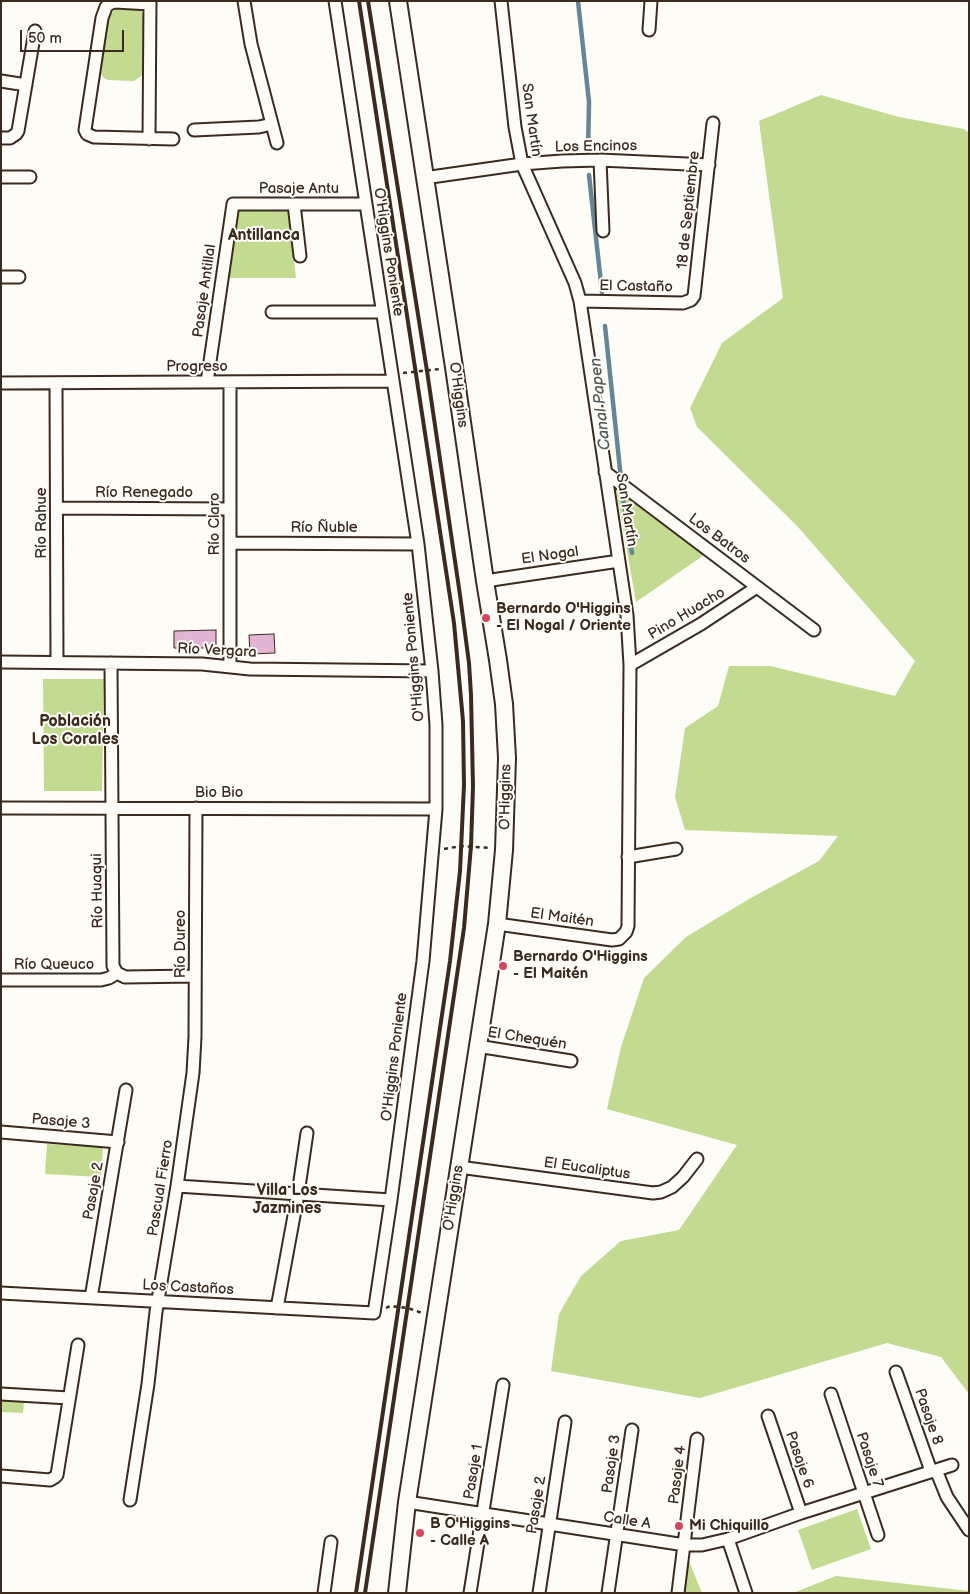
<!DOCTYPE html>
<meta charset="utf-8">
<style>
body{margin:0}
#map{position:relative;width:970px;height:1594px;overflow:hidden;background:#fdfcf7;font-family:"Balsamiq Sans",sans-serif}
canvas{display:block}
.frame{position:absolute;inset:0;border:2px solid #3b2a1e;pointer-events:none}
.scale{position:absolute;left:20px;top:30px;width:104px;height:22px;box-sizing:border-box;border:2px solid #3b2a1e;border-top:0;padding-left:6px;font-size:15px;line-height:18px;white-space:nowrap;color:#3b2a1e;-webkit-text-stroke:4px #fdfcf7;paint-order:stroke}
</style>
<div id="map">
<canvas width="970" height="1594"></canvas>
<div class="frame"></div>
<div class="scale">50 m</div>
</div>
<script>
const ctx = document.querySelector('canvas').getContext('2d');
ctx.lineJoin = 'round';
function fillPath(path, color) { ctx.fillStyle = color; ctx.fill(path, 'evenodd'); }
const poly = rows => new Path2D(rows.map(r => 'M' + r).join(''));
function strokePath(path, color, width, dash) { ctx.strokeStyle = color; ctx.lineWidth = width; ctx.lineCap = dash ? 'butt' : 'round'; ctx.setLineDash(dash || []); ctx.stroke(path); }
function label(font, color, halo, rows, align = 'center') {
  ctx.font = font + ' "Balsamiq Sans",sans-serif'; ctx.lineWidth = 4; ctx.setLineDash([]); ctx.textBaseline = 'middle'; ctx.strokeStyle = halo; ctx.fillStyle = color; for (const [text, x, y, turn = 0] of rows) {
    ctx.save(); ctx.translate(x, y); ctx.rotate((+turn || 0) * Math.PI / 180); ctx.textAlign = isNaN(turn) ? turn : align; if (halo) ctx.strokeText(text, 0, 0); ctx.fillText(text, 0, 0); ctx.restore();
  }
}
const green = poly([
 [117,8,139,9,145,15,144,74,134,81,108,80,104,78,101,74,107,19,110,14],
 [821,95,899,117,964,129,969,133,969,1394,941,1357,887,1343,700,1398,551,1371,559,1314,581,1276,621,1241,679,1230,737,1145,607,1109,621,1047,644,978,686,937,749,899,819,861,838,836,685,830,675,797,685,728,718,706,729,666,770,666,895,696,915,661,798,527,697,427,690,408,722,343,783,298,759,121],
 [285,208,289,214,296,278,228,278,236,209],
 [621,488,704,555,636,602,616,489],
 [43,679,104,679,102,791,44,791],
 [47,1144,103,1147,101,1177,45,1174],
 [1,1399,24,1401,23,1413,1,1412],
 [857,1509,871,1549,812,1570,798,1530],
 [689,1561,702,1593,684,1593],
 [836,1576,969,1591,969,1593,793,1593]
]);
const stream = poly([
 [578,1,589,102,588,152],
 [589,175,602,292],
 [605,326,621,479],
 [623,498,632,553]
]);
const building = poly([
 [216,630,216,648,174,648,174,631,216,630],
 [274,634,275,653,250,654,249,635,274,634]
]);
const path = poly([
 [403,373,440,369],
 [444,849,461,846,491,848],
 [386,1308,390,1306,408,1308,422,1313]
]);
const street = poly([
 [244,1,251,44,277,143],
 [150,4,115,2,109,4,106,7,102,18,85,130,87,134,94,137,173,139],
 [649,30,651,1],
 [1,81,26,85],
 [194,130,259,127,272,124],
 [1,138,10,138,16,134,18,131,35,31],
 [149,139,150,1],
 [600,160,603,231],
 [1,177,30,177],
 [424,178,522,164,562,161,600,160,709,165],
 [294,204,300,256],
 [1,277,19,277],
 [580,301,683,303,691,300,694,296,713,123],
 [272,312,382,312],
 [207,382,233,204,365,204],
 [1,383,393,381],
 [56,383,57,662],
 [605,472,814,630],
 [57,508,230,509],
 [230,543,418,544],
 [485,581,619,561],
 [1,662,202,664,250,669,432,671],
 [111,663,113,966,117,973],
 [630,665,701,624,757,587],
 [230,666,230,382],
 [1,808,436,809],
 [628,857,676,849],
 [497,924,612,940,619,939,626,932,628,926,630,665,627,615,580,301,575,283,522,164,515,127,501,1],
 [117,973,125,977,195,976],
 [1,980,101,980,109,978,117,973],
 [477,1046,571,1061],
 [1,1132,118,1142],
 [459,1167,653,1193,661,1192,672,1187,683,1177,697,1159],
 [177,1186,391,1200],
 [1,1293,374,1313,391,1200,423,961,436,809,436,725,432,671,418,544,335,1],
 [91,1298,126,1090],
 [277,1308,298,1194,307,1133],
 [896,1372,931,1471],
 [1,1394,69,1398],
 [831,1394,878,1535],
 [768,1416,801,1513],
 [936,1470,947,1497,969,1530],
 [1,1476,50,1480,55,1477,57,1475,78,1345],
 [130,1500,148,1384,156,1312,177,1186,193,1073,195,1037,196,808],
 [407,1502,685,1545,702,1545,728,1539,801,1513,952,1465],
 [728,1539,746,1593],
 [324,1593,331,1542],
 [470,1593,503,1385],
 [539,1593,565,1422],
 [608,1593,632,1430],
 [678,1593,697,1439]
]);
const secondary = poly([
 [397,1593,407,1502,497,924,504,850,507,758,504,704,498,660,485,581,454,367,398,1]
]);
const rail = poly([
 [356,1593,450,961,460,871,464,785,463,721,454,623,359,1],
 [365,1593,464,928,471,846,473,787,471,695,469,663,460,595,427,371,368,1]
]);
const markers = [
 [486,618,5,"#d1495b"],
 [503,966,5,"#d1495b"],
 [679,1526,5,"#d1495b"],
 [420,1533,5,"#d1495b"]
];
const streetNames = [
 ["San Martín",531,120,82],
 ["Los Encinos",596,147,-1],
 ["Pasaje Antu",299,189],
 ["18 de Septiembre",689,210,-84],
 ["O'Higgins Poniente",388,252,81],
 ["El Castaño",636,287,1],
 ["Pasaje Antillal",205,291,-82],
 ["Progreso",197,367],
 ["O'Higgins",458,395,82],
 ["Río Renegado",144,493],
 ["San Martín",626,510,81],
 ["Río Rahue",42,523,-90],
 ["Río Claro",215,524,-90],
 ["Río Ñuble",324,528],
 ["Los Batros",719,539,37],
 ["El Nogal",550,556,-8],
 ["Pino Huacho",687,614,-31],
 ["Río Vergara",217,651,3],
 ["O'Higgins Poniente",414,657,-95],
 ["Bio Bio",219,793],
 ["O'Higgins",506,797,-89],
 ["Río Huaqui",98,891,-91],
 ["El Maitén",562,918,8],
 ["Río Dureo",181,944,-90],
 ["Río Queuco",54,965],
 ["El Chequén",527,1039,9],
 ["O'Higgins Poniente",395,1057,-83],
 ["Pasaje 3",61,1122,5],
 ["El Eucaliptus",587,1169,8],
 ["Pascual Fierro",161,1188,-81],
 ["Pasaje 2",94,1191,-80],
 ["O'Higgins",454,1198,-81],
 ["Los Castaños",188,1288,3],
 ["Pasaje 8",928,1417,71],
 ["Pasaje 6",799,1460,71],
 ["Pasaje 7",869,1460,72],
 ["Pasaje 3",612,1464,-82],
 ["Pasaje 1",474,1472,-81],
 ["Pasaje 4",678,1475,-83],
 ["Pasaje 2",537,1505,-81],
 ["Calle A",627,1521,9]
];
const poiNames = [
 ["Bernardo O'Higgins",496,609],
 ["- El Nogal / Oriente",496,626],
 ["Bernardo O'Higgins",513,957],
 ["- El Maitén",513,974],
 ["B O'Higgins",430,1524],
 ["- Calle A",430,1541],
 ["Mi Chiquillo",689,1526]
];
const neighbourhoodNames = [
 ["Antillanca",264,236],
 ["Población",75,722],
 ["Los Corales",75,740],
 ["Villa Los",287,1191],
 ["Jazmines",287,1209]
];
const waterNames = [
 ["Canal Papen",601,404,-96]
];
fillPath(green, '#c2db91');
strokePath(stream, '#678695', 4.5);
fillPath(building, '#e4b4d5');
strokePath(building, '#3b2a1e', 1);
strokePath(street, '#3b2a1e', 15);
strokePath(secondary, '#3b2a1e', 20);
strokePath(path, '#3b2a1e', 2.5, [4, 4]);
strokePath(street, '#fdfcf7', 11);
strokePath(secondary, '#fdfcf7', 16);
strokePath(rail, '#3b2a1e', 4);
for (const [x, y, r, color] of markers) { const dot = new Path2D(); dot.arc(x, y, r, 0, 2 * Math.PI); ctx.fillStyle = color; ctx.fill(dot); strokePath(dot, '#fdfcf7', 2); }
label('15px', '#3b2a1e', '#fdfcf7', streetNames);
label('bold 15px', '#3b2a1e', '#fdfcf7', poiNames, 'left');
label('bold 16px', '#3b2a1e', '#fdfcf7', neighbourhoodNames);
label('italic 16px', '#51585a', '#fdfcf7', waterNames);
</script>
